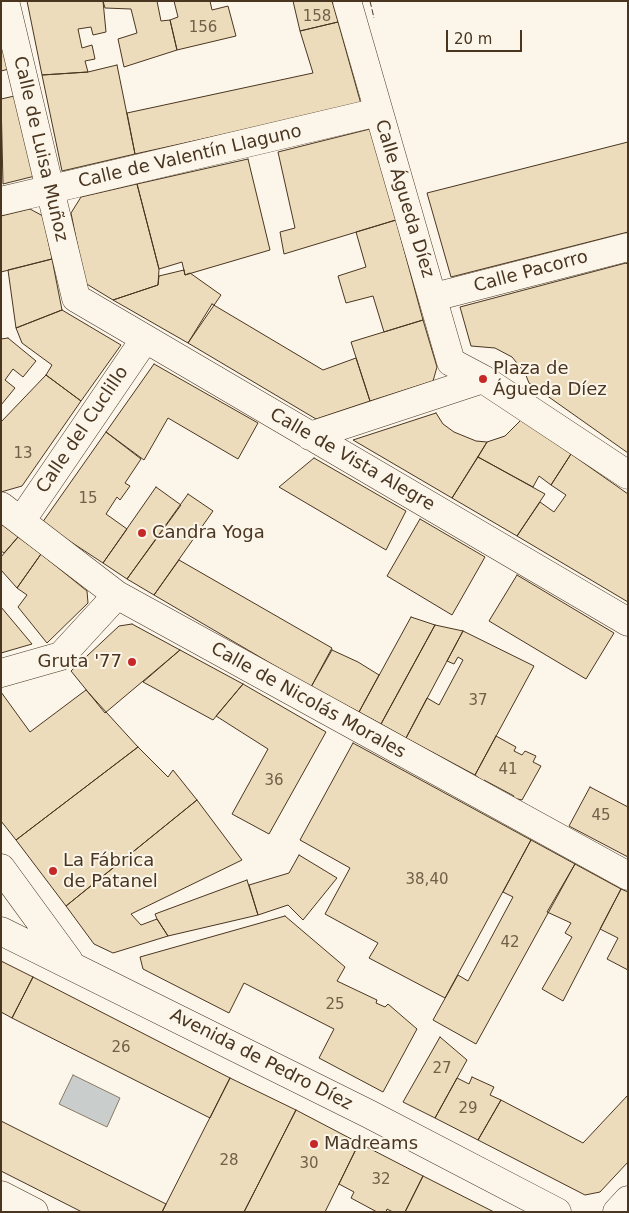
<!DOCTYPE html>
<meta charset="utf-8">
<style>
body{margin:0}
#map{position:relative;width:629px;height:1213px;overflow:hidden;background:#fbf6e9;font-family:"DejaVu Sans",sans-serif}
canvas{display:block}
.frame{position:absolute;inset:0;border:2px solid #4a3520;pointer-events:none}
.scale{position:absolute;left:446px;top:30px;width:76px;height:22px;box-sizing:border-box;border:2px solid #4a3520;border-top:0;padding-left:6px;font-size:15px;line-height:18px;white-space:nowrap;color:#4a3520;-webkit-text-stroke:4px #fbf6e9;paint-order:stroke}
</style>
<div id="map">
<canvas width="629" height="1213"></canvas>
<div class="frame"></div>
<div class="scale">20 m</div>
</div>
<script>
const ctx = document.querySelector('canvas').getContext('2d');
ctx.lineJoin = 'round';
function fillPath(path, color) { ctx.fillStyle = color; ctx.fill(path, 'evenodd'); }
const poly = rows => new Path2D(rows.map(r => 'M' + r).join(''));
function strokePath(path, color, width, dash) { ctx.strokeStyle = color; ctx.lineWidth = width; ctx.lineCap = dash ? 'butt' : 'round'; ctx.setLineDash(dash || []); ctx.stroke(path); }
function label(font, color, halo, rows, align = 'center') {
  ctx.font = font + ' "DejaVu Sans",sans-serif'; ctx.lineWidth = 4; ctx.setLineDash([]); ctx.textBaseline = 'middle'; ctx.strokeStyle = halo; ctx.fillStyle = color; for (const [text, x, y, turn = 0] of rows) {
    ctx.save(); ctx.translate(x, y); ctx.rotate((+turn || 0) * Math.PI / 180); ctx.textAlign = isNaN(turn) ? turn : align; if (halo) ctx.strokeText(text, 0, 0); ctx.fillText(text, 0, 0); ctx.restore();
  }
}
const water = poly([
 [73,1075,120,1098,107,1127,59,1104,73,1075]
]);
const building = poly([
 [27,1,103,1,106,32,93,35,91,27,78,29,82,48,92,45,95,59,85,61,88,72,42,75,27,1],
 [103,1,157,1,161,21,170,20,177,50,124,67,118,39,137,33,131,9,105,8,103,1],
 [174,1,210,1,212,10,228,6,236,36,177,50,170,20,178,17,174,1],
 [293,1,332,1,338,22,300,31,293,1],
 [338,22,361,104,135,154,127,113,313,73,300,31,338,22],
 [1,36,9,69,1,71,1,36],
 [117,65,135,154,62,171,42,75,88,72,117,65],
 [19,95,39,175,3,184,1,99,19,95],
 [370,129,396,220,284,254,280,232,295,228,278,152,370,129],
 [628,142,628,232,451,277,427,193,628,142],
 [248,159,270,250,185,275,182,262,159,269,137,184,248,159],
 [137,184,159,269,158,285,113,300,85,283,71,213,81,197,137,184],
 [30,209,43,216,52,259,1,272,1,216,30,209],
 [396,220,423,320,384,332,373,296,346,303,338,276,366,267,356,232,396,220],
 [52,259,62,310,16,328,8,270,52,259],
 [626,263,628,265,628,453,529,383,525,373,512,357,495,348,471,346,460,307,626,263],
 [184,270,185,275,190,273,221,295,188,343,113,300,158,285,159,276,184,270],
 [212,304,323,370,356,358,370,401,316,419,188,343,212,304],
 [62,310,121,345,81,401,46,375,52,365,22,343,16,328,62,310],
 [423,320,437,367,433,381,370,401,351,342,423,320],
 [8,338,36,361,23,377,13,369,5,380,15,388,1,405,1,339,8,338],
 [154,364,258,423,238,459,168,418,144,460,106,432,154,364],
 [46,375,81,401,22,486,1,492,1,422,46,375],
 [436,413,443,424,454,432,476,441,487,442,452,498,353,440,436,413],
 [521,420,571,454,551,485,539,476,533,487,478,457,487,442,505,436,521,420],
 [106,432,141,459,125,483,130,486,120,500,117,497,106,514,127,529,103,563,42,523,106,432],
 [571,454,628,494,628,602,517,536,540,502,554,512,566,495,551,485,571,454],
 [478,457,545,494,517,536,452,498,478,457],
 [314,458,406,511,386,550,279,487,314,458],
 [156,487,181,505,127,579,103,563,156,487],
 [188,494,213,511,154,595,127,579,188,494],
 [420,519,485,557,452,615,387,576,420,519],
 [1,524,18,537,4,553,1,551,1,524],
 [18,537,41,554,17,588,1,570,1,557,18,537],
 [41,554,87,591,88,603,47,643,18,607,27,595,17,588,41,554],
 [179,560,332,648,311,687,154,595,179,560],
 [517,575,614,633,586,679,489,621,517,575],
 [1,607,32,644,1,653,1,607],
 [411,617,435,625,381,724,359,712,411,617],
 [132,624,180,650,105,713,71,671,119,626,132,624],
 [435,625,463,631,406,738,381,724,435,625],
 [463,631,534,666,475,775,406,738,427,698,439,705,463,660,458,657,454,664,447,661,463,631],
 [180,650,243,684,213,720,143,682,180,650],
 [332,650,358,662,379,675,359,712,311,687,332,650],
 [243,684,326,732,269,834,232,814,268,749,216,716,243,684],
 [86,690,138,747,16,840,1,821,1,692,30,732,86,690],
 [496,736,516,747,514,751,522,755,525,751,536,756,533,762,541,766,522,800,513,798,514,796,484,780,483,781,475,775,496,736],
 [353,743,531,840,445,998,369,958,378,943,325,914,350,868,300,840,353,743],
 [138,747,168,777,173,770,197,800,66,906,16,840,138,747],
 [590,787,628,807,628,857,569,826,590,787],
 [197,800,242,860,131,914,141,925,157,919,168,936,113,953,94,944,66,906,197,800],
 [531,840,575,864,476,1044,433,1020,458,975,468,981,513,897,503,892,531,840],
 [299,855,337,878,303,920,288,905,258,915,249,885,289,873,299,855],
 [575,864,621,889,563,1001,542,989,572,937,565,933,571,923,547,912,575,864],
 [247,880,258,915,168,936,157,919,155,914,247,880],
 [621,889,628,892,628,970,607,959,618,938,600,929,621,889],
 [285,916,345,967,337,981,377,1000,376,1003,385,1007,388,1004,417,1029,383,1092,319,1058,334,1029,244,983,229,1013,143,969,140,957,285,916],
 [1,961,33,977,12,1018,1,1012,1,961],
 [33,977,230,1078,210,1118,12,1018,33,977],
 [440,1037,467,1060,435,1118,403,1102,440,1037],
 [472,1077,494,1087,490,1095,501,1100,478,1140,435,1118,457,1078,469,1084,472,1077],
 [230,1078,296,1110,244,1212,162,1212,230,1078],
 [628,1095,628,1162,600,1192,585,1195,478,1140,501,1100,583,1143,628,1095],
 [296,1110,359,1143,325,1212,244,1212,296,1110],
 [1,1121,166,1204,162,1212,82,1212,1,1171,1,1121],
 [359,1143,423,1176,405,1212,393,1212,387,1209,386,1212,377,1212,351,1198,354,1192,339,1184,359,1143],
 [423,1176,494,1212,405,1212,423,1176]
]);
const minor = poly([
 [5,1,76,298,628,622],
 [347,1,451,362,483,379,628,475],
 [1,201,378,112],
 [434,297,628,247],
 [310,436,483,379],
 [1,506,117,595,628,876],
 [21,521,145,339],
 [1,673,61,656,117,595],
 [1,868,69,961],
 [1,931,369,1114,557,1212],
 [1,1195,34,1212],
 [617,1212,628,1200]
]);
const fence = poly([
 [370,1,374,18]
]);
const markers = [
 [483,379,5,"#c62828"],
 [142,533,5,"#c62828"],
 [132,662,5,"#c62828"],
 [53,871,5,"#c62828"],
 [314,1144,5,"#c62828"]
];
const numberNames = [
 ["158",317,17],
 ["156",203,28],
 ["13",23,454],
 ["15",88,499],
 ["37",478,701],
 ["41",508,770],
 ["36",274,781],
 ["45",601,816],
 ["38,40",427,880],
 ["42",510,943],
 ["25",335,1005],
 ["26",121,1048],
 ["27",442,1069],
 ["29",468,1109],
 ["28",229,1161],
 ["30",309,1164],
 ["32",381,1180]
];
const streetNames = [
 ["Calle de Luisa Muñoz",40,149,77],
 ["Calle de Valentín Llaguno",190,157,-13],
 ["Calle Águeda Díez",404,199,73],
 ["Calle Pacorro",531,272,-15],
 ["Calle del Cuclillo",83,430,-56],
 ["Calle de Vista Alegre",352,460,30],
 ["Calle de Nicolás Morales",308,701,29],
 ["Avenida de Pedro Díez",261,1060,27]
];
const poiNames = [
 ["Plaza de",493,369],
 ["Águeda Díez",493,390],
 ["Candra Yoga",152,533],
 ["Gruta '77",122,662,"right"],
 ["La Fábrica",63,861],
 ["de Patanel",63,882],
 ["Madreams",324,1144]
];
fillPath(water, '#c9cecd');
strokePath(water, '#887966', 1);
fillPath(building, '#ecdcbc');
strokePath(building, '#4a3520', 1);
strokePath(minor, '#4a3520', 29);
strokePath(minor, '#fbf6e9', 28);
strokePath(fence, '#4a3520', 1, [6, 2.5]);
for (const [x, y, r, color] of markers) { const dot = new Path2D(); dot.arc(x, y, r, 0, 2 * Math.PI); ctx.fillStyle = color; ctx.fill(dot); strokePath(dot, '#fbf6e9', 2); }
label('15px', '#725f47', null, numberNames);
label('18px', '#4a3520', '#fbf6e9', streetNames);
label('18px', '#4a3520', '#fbf6e9', poiNames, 'left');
</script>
